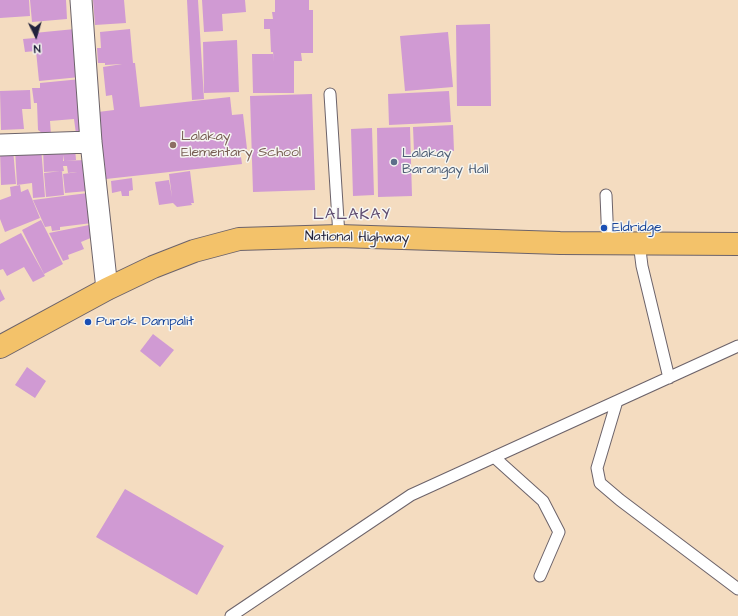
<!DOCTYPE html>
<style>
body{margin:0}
#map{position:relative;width:738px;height:616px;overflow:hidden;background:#f4dcc0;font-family:"Architects Daughter",sans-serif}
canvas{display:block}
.north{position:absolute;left:16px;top:16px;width:40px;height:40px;-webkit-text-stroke:3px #f6f6f2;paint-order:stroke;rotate:175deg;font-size:11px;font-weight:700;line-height:16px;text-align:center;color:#22223b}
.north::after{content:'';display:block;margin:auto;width:14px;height:18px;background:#22223b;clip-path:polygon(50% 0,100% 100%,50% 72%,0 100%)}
</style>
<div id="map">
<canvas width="738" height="616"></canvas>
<div class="north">N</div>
</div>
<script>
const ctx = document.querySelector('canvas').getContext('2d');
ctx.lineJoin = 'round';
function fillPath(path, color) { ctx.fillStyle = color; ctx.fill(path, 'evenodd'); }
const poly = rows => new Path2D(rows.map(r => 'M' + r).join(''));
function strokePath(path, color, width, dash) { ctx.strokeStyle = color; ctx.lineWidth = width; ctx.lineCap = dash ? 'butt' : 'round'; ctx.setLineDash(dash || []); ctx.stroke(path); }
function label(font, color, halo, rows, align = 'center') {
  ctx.font = font + ' "Architects Daughter",sans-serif'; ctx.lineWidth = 3; ctx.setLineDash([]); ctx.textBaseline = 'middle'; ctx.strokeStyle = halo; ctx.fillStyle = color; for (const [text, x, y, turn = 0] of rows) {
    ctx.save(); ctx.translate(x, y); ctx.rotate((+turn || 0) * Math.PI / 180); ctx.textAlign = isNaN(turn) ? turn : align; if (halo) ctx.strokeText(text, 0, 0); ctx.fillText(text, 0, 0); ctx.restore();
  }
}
const building = poly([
 [0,0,29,0,30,16,0,18],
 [30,0,66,0,67,19,32,22],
 [93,0,124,0,126,23,95,25],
 [187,0,198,0,204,99,192,100],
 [202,0,245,0,246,12,222,14,223,31,204,32],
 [275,0,309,0,309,10,313,10,313,53,301,53,302,61,294,61,294,93,253,93,252,54,273,54,274,62,273,52,271,52,270,29,264,29,264,19,273,19,272,12,275,12],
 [490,24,491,106,457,106,456,25],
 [75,29,80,77,39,81,36,51,25,52,23,39,35,38,34,33],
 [130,29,133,63,135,63,140,107,230,97,232,115,243,114,247,149,240,150,242,164,106,179,98,112,114,110,112,95,106,96,103,67,122,64,105,65,105,63,98,63,97,48,101,48,100,32],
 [448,32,453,87,405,91,400,36],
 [237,40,239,92,204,93,203,42],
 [81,79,86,134,76,134,74,119,50,121,51,135,46,136,38,130,37,103,34,103,32,88,40,88,40,83],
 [30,90,31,109,22,109,24,129,1,130,0,91],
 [449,91,451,122,389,125,388,94],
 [312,94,315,190,253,192,250,96],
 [453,125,454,151,414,152,413,127],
 [410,127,412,196,378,197,377,128],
 [372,128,374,195,353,196,351,129],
 [41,147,45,197,33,198,32,183,17,185,15,149],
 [75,148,76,160,64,161,63,155,63,161,85,160,88,191,65,193,63,174,77,172,68,173,67,166,63,166,64,171,44,172,43,149],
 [13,149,16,184,1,185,0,150],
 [62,171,64,195,46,197,44,173],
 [190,171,194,203,191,203,192,205,177,207,173,203,159,205,155,182,169,180,172,197,169,174],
 [132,178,133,190,129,191,129,196,122,196,121,191,112,193,111,181],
 [20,185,21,192,28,189,40,218,5,232,0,219,0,200,11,196,10,187],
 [88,193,92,223,60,227,60,230,52,231,51,226,45,227,33,200,56,197,59,223,56,197],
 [41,220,63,264,44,274,22,230],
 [89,225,93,237,81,242,84,249,68,255,69,259,63,261,49,233],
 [21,233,45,276,33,282,24,267,7,276,3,269,0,270,0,244],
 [0,289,5,299,0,302],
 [153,334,174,350,160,367,140,351],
 [27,367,46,381,35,398,15,385],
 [125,489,224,546,197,595,96,537]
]);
const lane = poly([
 [330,94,339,236],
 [606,195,608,243],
 [639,242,642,266,669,378],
 [617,401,597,468,600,483,620,500,738,589],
 [494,457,543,501,559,532,540,576],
 [231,616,411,495,738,346]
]);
const street = poly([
 [81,0,91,142,107,289],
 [0,145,91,142]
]);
const primary = poly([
 [0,347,107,289,153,267,194,251,239,239,339,236,560,243,738,244]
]);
const markers = [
 [173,145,4,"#8d6e63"],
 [394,162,4,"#5c6f8a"],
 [604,228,4,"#1a4fb4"],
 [88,322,4,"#1a4fb4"]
];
const educationNames = [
 ["Lalakay",181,137],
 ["Elementary School",181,153]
];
const serviceNames = [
 ["Lalakay",402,154],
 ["Barangay Hall",402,170]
];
const transitNames = [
 ["Eldridge",612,228],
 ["Purok Dampalit",96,322]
];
const streetNames = [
 ["National Highway",357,238,1]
];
const quarterNames = [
 ["LALAKAY",352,216]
];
fillPath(building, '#d09ad3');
strokePath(lane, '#6c636a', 13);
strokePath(street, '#6c636a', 23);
strokePath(primary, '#6c636a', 24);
strokePath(lane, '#fff', 11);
strokePath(street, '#fff', 21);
strokePath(primary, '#f3c26a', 22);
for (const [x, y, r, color] of markers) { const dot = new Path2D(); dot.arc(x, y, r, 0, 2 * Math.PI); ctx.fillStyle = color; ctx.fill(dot); strokePath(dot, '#f6f6f2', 1.5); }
label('14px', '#785e54', '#f6f6f2', educationNames, 'left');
label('14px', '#4e5e75', '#f6f6f2', serviceNames, 'left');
label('14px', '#164399', '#f6f6f2', transitNames, 'left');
label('14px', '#22223b', '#f6f6f2', streetNames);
ctx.letterSpacing = '1px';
label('16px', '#5f4c70', '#f6f6f2', quarterNames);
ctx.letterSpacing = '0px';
</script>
